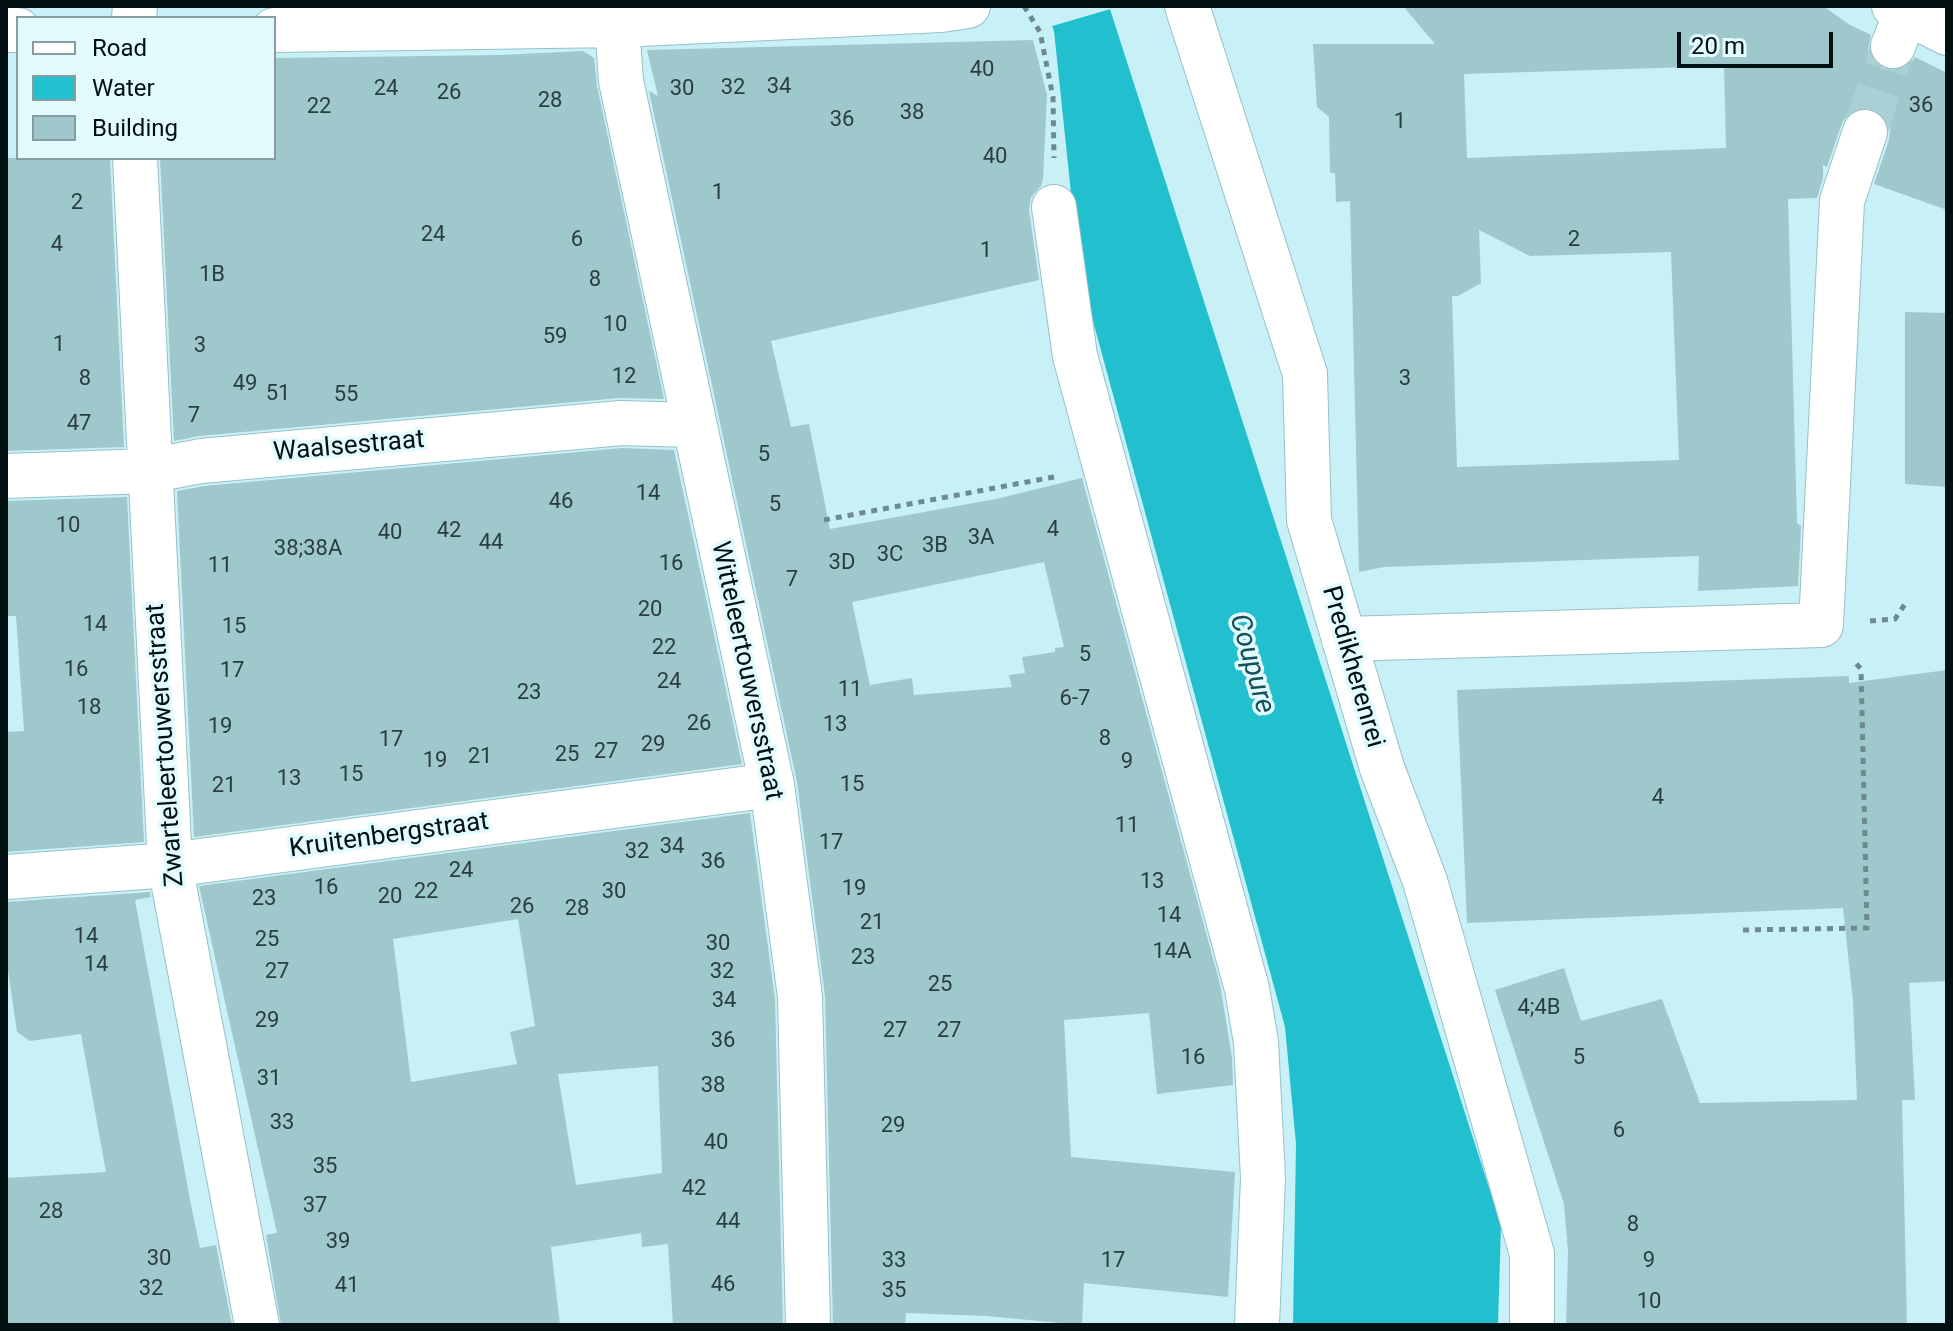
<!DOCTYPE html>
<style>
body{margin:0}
#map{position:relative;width:1953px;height:1331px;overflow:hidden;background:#c7f1f7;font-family:Roboto,sans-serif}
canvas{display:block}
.frame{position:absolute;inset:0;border:8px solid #031012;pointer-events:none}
.legend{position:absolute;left:16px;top:16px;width:260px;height:144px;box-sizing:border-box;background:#e2fbfe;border:2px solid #899da0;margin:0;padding:10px 14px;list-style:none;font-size:24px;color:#031012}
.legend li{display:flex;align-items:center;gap:16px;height:40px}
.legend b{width:40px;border:2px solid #899da0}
.scale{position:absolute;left:1677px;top:32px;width:156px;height:36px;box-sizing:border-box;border:4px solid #031012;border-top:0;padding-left:10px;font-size:24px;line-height:28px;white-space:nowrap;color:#031012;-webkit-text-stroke:6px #e2fbfe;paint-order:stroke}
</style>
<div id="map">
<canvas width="1953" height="1331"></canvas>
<div class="frame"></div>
<ul class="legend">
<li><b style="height:10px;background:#fff"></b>Road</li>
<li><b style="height:22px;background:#22bfcf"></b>Water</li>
<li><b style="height:22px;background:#9fc8cd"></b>Building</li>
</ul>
<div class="scale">20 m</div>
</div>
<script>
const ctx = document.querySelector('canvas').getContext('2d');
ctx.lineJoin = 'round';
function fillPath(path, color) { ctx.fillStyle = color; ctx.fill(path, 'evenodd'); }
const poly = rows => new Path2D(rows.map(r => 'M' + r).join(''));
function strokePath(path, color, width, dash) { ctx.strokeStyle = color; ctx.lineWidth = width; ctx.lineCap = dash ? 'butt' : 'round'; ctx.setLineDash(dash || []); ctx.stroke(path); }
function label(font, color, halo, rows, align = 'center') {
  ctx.font = font + ' Roboto,sans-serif'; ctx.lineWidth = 7; ctx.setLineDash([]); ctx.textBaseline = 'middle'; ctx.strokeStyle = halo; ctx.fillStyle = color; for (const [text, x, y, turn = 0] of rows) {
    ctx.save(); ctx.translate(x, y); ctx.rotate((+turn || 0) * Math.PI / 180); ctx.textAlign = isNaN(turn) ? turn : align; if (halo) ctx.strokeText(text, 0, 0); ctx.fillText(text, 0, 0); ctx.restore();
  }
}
const water = poly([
 [1044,6,1109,6,1501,1225,1498,1325,1293,1325,1296,1144,1285,1027,1090,310,1075,231,1054,31]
]);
const pier = poly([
 [1043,6,1113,6,1114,8,1049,27]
]);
const building = poly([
 [1403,6,1823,6,1850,25,1871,35,1868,50,1873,61,1883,69,1897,70,1908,66,1915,57,1947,73,1947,210,1874,184,1889,140,1890,128,1883,115,1872,108,1859,108,1848,114,1842,123,1827,167,1823,165,1823,178,1817,198,1788,199,1797,523,1801,526,1798,586,1698,591,1699,556,1384,567,1359,572,1350,201,1336,202,1335,173,1330,173,1329,117,1317,107,1313,44,1435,44],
 [1724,66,1726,148,1467,158,1464,74],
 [1479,230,1530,256,1671,252,1679,460,1457,467,1452,296,1458,296,1481,283],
 [1033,40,1047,95,1043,179,1041,186,1031,197,1029,210,1039,280,771,341,791,427,809,424,830,529,996,499,1082,478,1220,984,1232,1058,1233,1085,1157,1094,1149,1013,1064,1020,1071,1157,1235,1172,1228,1297,1084,1283,1082,1325,986,1316,906,1313,905,1325,833,1325,825,996,797,782,649,91,658,96,647,50],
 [1044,562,1064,647,1055,648,1055,652,1022,657,1025,673,1009,675,1012,687,914,695,912,678,870,685,852,602],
 [583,51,594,58,597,86,664,399,619,398,199,436,174,441,160,158,274,158,274,58,500,55],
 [6,158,110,158,124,447,6,451],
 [1905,312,1947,313,1947,487,1905,484],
 [622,448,674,450,742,764,194,837,177,491,204,486],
 [127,497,144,842,6,852,6,732,24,731,16,616,6,616,6,501],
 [1947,670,1947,981,1909,983,1915,1100,1902,1100,1907,1325,1566,1325,1568,1251,1564,1204,1495,990,1564,968,1581,1021,1662,999,1700,1103,1857,1100,1853,1001,1843,908,1467,923,1457,690,1849,676,1849,683],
 [750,813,775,999,783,1325,673,1325,668,1244,642,1247,641,1233,551,1247,560,1325,281,1325,266,1235,277,1233,199,886],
 [518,919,535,1026,510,1032,517,1064,411,1082,393,939],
 [658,1066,662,1173,576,1185,558,1074],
 [150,892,151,897,135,900,191,1205,200,1248,216,1245,232,1325,6,1325,6,1178,106,1172,81,1034,30,1041,17,1032,6,957,6,902]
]);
const pedestrianTunnel = poly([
 [1865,132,1893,46]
]);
const path = poly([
 [1024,6,1040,32,1053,97,1054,158],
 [824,520,1059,476],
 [1870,621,1895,619,1905,604],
 [1743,930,1867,928,1861,669,1854,661]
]);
const pedestrian = poly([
 [1893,46,1906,13],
 [1344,639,1821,625,1842,201,1865,132]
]);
const minor = poly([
 [1187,6,1305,374,1309,520,1382,768,1425,881,1532,1254,1532,1325],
 [1894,6,1947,33],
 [134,18,135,6],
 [617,25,621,81,772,785,800,997,808,1325],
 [6,30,18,30],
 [274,30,617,25,941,10,968,6],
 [135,158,170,865,257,1325],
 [1054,207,1075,356,1247,989,1256,1042,1263,1178,1257,1325],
 [6,476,149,471,201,461,621,423,693,425],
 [6,877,170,865,772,785]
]);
const numberNames = [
 ["40",982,70],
 ["34",779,87],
 ["32",733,88],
 ["24",386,89],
 ["30",682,89],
 ["26",449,93],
 ["28",550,101],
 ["36",1921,106],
 ["22",319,107],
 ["38",912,113],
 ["36",842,120],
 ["1",1400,122],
 ["40",995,157],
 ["1",718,193],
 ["2",77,203],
 ["24",433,235],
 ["6",577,240],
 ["2",1574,240],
 ["4",57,245],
 ["1",986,251],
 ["1B",212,275],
 ["8",595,280],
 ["10",615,325],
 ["59",555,337],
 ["1",59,345],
 ["3",200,346],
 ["12",624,377],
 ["8",85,379],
 ["3",1405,379],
 ["49",245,384],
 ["51",278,394],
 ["55",346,395],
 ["7",194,416],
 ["47",79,424],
 ["5",764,455],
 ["14",648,494],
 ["46",561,502],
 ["5",775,505],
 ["10",68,526],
 ["4",1053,530],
 ["42",449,531],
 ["40",390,533],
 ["3A",981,538],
 ["44",491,543],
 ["3B",935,546],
 ["38;38A",308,549],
 ["3C",890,555],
 ["3D",842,563],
 ["16",671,564],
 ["11",220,566],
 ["7",792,580],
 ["20",650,610],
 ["14",95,625],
 ["15",234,627],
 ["22",664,648],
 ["5",1085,655],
 ["16",76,670],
 ["17",232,671],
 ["24",669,682],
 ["11",850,690],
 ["23",529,693],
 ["6-7",1075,699],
 ["18",89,708],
 ["26",699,724],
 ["13",835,725],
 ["19",220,727],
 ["8",1105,739],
 ["17",391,740],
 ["29",653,745],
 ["27",606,752],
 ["25",567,755],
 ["21",480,757],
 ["19",435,761],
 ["9",1127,762],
 ["15",351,775],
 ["13",289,779],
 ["15",852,785],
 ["21",224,786],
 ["4",1658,798],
 ["11",1127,826],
 ["17",831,843],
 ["34",672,847],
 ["32",637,852],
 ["36",713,862],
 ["24",461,871],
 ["13",1152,882],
 ["16",326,888],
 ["19",854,889],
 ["22",426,892],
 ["30",614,892],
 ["20",390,897],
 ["23",264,899],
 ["26",522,907],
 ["28",577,909],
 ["14",1169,916],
 ["21",872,923],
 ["14",86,937],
 ["25",267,940],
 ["30",718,944],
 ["14A",1172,952],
 ["23",863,958],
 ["14",96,965],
 ["27",277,972],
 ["32",722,972],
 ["25",940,985],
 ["34",724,1001],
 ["4;4B",1539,1008],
 ["29",267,1021],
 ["27",895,1031],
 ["27",949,1031],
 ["36",723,1041],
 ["16",1193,1058],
 ["5",1579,1058],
 ["31",269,1079],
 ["38",713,1086],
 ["33",282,1123],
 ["29",893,1126],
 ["6",1619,1131],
 ["40",716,1143],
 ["35",325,1167],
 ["42",694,1189],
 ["37",315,1206],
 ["28",51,1212],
 ["44",728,1222],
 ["8",1633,1225],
 ["39",338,1242],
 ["30",159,1259],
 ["33",894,1261],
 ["17",1113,1261],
 ["9",1649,1261],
 ["46",723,1285],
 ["41",347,1286],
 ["32",151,1289],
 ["35",894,1291],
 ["10",1649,1302]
];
const streetNames = [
 ["Waalsestraat",349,447,-5],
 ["Predikherenrei",1352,667,74],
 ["Witteleertouwersstraat",746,671,78],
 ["Zwarteleertouwersstraat",166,745,-94],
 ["Kruitenbergstraat",389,836,-8]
];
const waterNames = [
 ["Coupure",1251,664,74]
];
fillPath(water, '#22bfcf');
fillPath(pier, '#c7f1f7');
fillPath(building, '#9fc8cd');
strokePath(pedestrianTunnel, '#aacfd5', 44, [44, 22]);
strokePath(pedestrian, '#98c0c6', 46);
strokePath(minor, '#98c0c6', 46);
strokePath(path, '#6e8a8f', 5, [6, 6]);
strokePath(pedestrian, '#fff', 44);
strokePath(minor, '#fff', 44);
label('22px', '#2a3e41', null, numberNames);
label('26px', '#031012', '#e2fbfe', streetNames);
label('italic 28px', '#145058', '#e2fbfe', waterNames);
</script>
